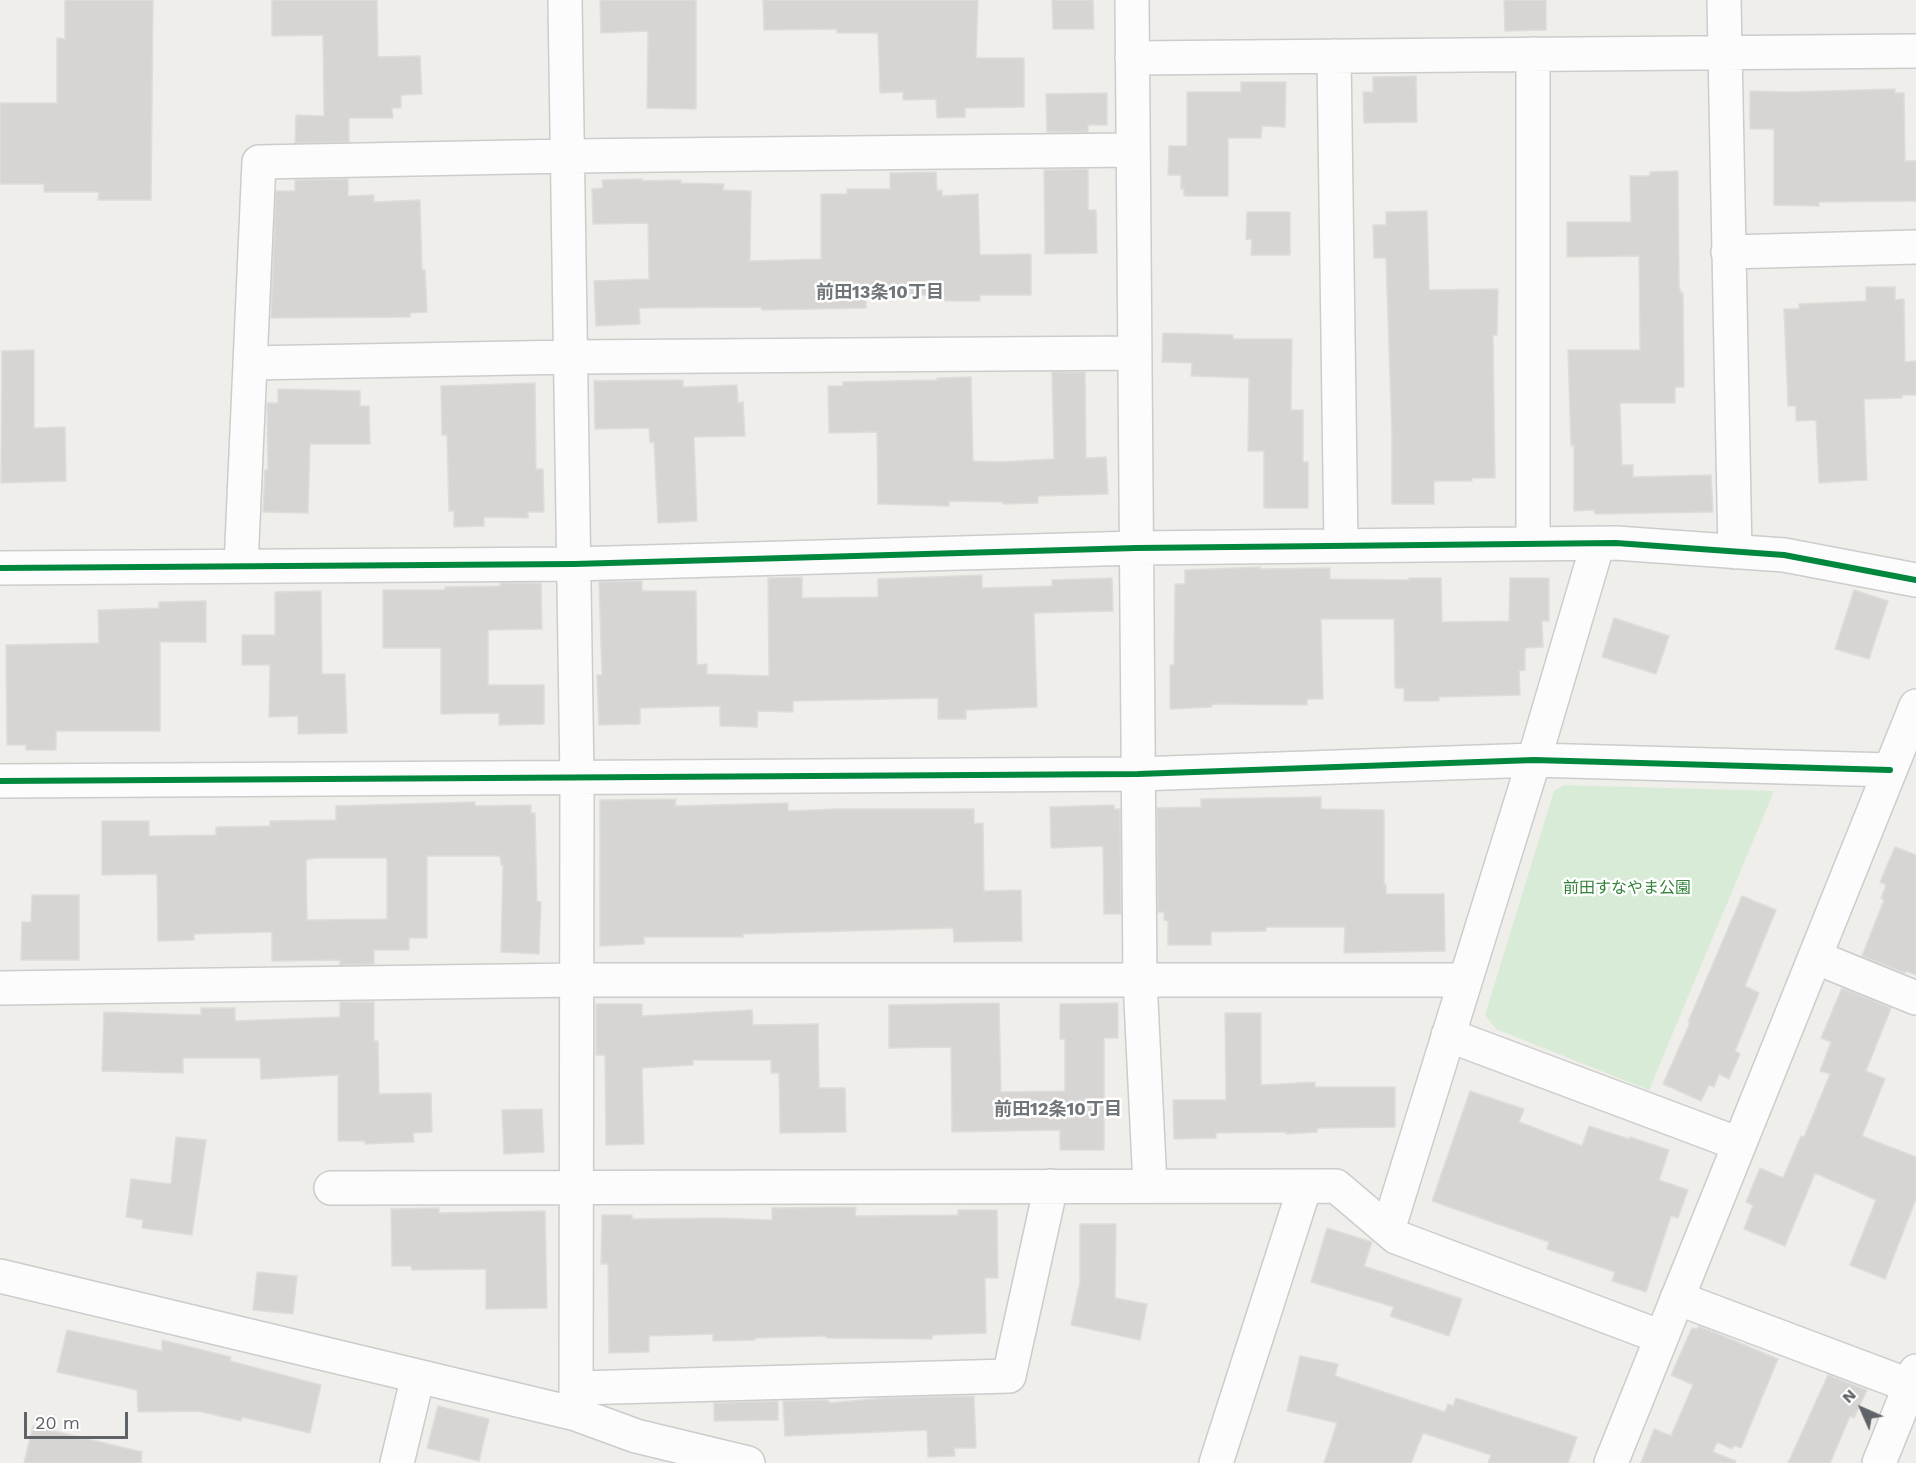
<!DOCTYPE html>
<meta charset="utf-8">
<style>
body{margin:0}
#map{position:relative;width:1916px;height:1463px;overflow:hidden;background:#efeeea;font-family:"Work Sans",sans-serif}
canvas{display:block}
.north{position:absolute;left:1832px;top:1379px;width:60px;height:60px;-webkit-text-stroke:4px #fff;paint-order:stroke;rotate:315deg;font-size:16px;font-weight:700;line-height:24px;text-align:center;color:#5f6368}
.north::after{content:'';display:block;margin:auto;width:21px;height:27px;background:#5f6368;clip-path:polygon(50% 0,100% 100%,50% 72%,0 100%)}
.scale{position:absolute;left:24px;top:1412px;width:104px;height:27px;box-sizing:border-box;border:3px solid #5f6368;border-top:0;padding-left:8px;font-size:18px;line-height:21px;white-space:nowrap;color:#5f6368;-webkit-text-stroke:4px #fff;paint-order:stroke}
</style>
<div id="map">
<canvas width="1916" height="1463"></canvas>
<div class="north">N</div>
<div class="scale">20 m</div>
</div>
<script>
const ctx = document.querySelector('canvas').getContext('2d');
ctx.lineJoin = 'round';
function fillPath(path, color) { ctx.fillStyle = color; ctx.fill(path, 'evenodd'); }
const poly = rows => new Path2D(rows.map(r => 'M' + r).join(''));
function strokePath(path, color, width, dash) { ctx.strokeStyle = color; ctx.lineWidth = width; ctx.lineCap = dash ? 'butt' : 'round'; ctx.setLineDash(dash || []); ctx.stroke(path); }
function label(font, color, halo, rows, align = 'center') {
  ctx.font = font + ' "Work Sans","Noto Sans JP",sans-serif'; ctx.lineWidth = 5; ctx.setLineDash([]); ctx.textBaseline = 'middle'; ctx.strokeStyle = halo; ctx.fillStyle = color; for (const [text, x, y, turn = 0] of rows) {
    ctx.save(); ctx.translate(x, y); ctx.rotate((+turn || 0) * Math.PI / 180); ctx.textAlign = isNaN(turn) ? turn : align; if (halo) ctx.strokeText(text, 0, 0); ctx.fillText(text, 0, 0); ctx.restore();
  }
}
const green = poly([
 [1564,785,1774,791,1649,1090,1496,1029,1485,1015,1554,791]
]);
const building = poly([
 [65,0,153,0,151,200,98,200,99,192,44,192,44,184,0,184,0,103,57,103,57,38,65,39,65,0],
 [272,0,377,0,378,57,420,56,422,94,401,95,401,108,392,108,393,118,349,118,349,142,295,143,296,115,324,116,323,35,272,36,272,0],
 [600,0,696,0,696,109,647,108,648,31,601,33,600,0],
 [763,0,978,0,976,58,1024,58,1024,107,965,108,965,117,937,118,936,99,903,100,903,92,880,93,878,33,837,33,837,29,764,30,763,0],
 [1052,0,1093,0,1094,29,1053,29,1052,0],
 [1504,0,1546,0,1546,30,1505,31,1504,0],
 [1416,76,1417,122,1364,123,1363,92,1373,92,1373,77,1416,76],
 [1241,82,1286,82,1285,127,1262,126,1261,138,1228,138,1228,196,1184,196,1184,188,1181,189,1181,175,1168,175,1169,146,1187,146,1187,92,1241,92,1241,82],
 [1895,89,1895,93,1904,93,1905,161,1916,161,1916,201,1819,202,1819,206,1774,205,1774,129,1750,129,1750,91,1792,92,1895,89],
 [1107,93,1107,125,1088,125,1088,132,1047,132,1046,94,1107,93],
 [1088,169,1088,210,1096,210,1097,253,1045,254,1044,170,1088,169],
 [1678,171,1679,286,1681,293,1683,293,1684,387,1675,387,1675,403,1620,403,1622,465,1633,465,1633,477,1711,475,1713,512,1595,514,1594,510,1574,511,1574,445,1571,446,1568,350,1640,350,1639,256,1567,257,1567,222,1631,222,1630,176,1650,176,1650,172,1678,171],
 [936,172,937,191,942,190,942,196,978,194,980,255,1031,254,1031,295,980,295,980,301,945,301,944,294,866,298,866,308,762,310,761,307,639,308,640,324,596,326,594,281,649,279,648,223,593,224,592,189,603,188,602,180,642,179,642,181,681,180,681,183,724,184,723,190,751,191,750,261,821,259,821,194,847,194,847,189,890,189,890,173,936,172],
 [348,179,348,196,374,195,374,202,420,200,422,270,425,270,427,312,410,313,410,317,271,318,276,191,295,191,295,180,348,179],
 [1427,211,1429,290,1498,289,1497,335,1493,335,1495,478,1472,478,1472,481,1434,481,1434,504,1392,504,1392,436,1386,258,1374,258,1373,225,1386,225,1386,212,1427,211],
 [1247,212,1290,212,1290,255,1251,255,1252,240,1246,239,1247,212],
 [1866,287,1895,287,1895,300,1904,299,1905,362,1916,361,1916,395,1902,395,1902,398,1864,399,1867,480,1819,483,1816,420,1796,421,1796,406,1788,406,1784,309,1799,309,1799,304,1866,301,1866,287],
 [1163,333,1233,335,1233,339,1292,339,1291,410,1303,410,1303,462,1308,462,1308,508,1264,508,1264,451,1248,451,1249,378,1191,376,1192,363,1162,362,1163,333],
 [34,350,34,428,65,427,66,481,1,483,2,351,34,350],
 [1052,372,1085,372,1086,458,1106,457,1108,494,1038,496,1038,503,1003,504,1003,502,949,501,949,506,878,504,877,432,829,433,828,386,843,386,843,382,937,380,937,378,971,377,973,461,1000,462,1054,459,1052,372],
 [683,380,683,387,737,385,738,403,743,402,745,436,694,437,697,521,658,523,654,442,650,443,649,428,595,429,594,381,683,380],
 [535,383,536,469,543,469,544,512,528,512,528,518,484,517,484,526,454,527,454,511,449,511,447,435,442,435,441,386,535,383],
 [278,389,360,391,360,406,369,406,370,444,310,444,308,513,263,512,265,470,268,470,267,403,278,403,278,389],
 [1260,567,1260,569,1330,568,1330,579,1409,580,1409,578,1441,578,1442,622,1509,621,1510,578,1549,578,1549,621,1542,621,1543,647,1525,648,1525,670,1519,671,1520,695,1439,697,1439,701,1404,701,1404,688,1395,688,1394,619,1321,619,1323,699,1307,699,1307,705,1212,704,1212,707,1170,709,1170,665,1174,665,1175,584,1185,584,1185,570,1260,567],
 [982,575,982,588,1052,586,1052,580,1112,578,1113,611,1034,613,1037,707,966,710,966,719,938,719,938,698,793,701,793,712,758,711,757,727,720,726,720,706,640,708,640,724,599,725,597,675,602,675,599,582,642,581,642,591,696,591,697,665,707,664,707,674,769,676,768,578,802,577,802,598,878,597,878,579,982,575],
 [500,583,541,583,542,629,488,630,488,685,544,685,544,724,499,725,499,713,441,714,441,648,383,648,383,590,445,590,445,587,500,586,500,583],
 [1854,590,1888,601,1869,659,1835,649,1854,590],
 [321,591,322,674,345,674,347,733,298,734,298,716,269,717,270,665,242,665,242,635,275,635,275,592,321,591],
 [206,601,206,642,160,642,160,731,56,731,56,750,26,750,26,745,7,745,6,645,99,643,98,610,159,608,159,602,206,601],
 [1614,618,1669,636,1656,674,1602,657,1614,618],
 [1321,797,1321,809,1384,810,1384,884,1386,884,1386,894,1444,894,1445,951,1344,953,1345,927,1266,927,1266,931,1211,932,1211,945,1168,945,1168,921,1164,920,1164,912,1158,912,1157,808,1201,807,1201,799,1321,797],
 [676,799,675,806,788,803,788,811,836,809,974,809,974,824,983,823,984,891,1021,890,1022,941,954,942,953,928,743,934,743,937,644,937,644,944,600,946,600,800,676,799],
 [475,802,475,806,531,805,531,813,535,813,537,901,541,902,539,954,501,952,503,865,501,865,500,856,427,856,427,938,409,938,409,950,374,950,374,964,340,965,340,960,272,961,272,932,194,934,194,940,158,941,157,874,102,875,102,821,149,821,149,836,216,835,216,827,270,826,270,821,336,820,336,806,475,802],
 [315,858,387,858,387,919,307,920,306,860,315,858],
 [1114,805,1114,809,1120,809,1121,914,1104,914,1103,846,1051,848,1050,807,1114,805],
 [1895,847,1916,855,1916,975,1906,971,1905,973,1862,956,1884,900,1881,898,1886,885,1880,882,1895,847],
 [32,895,79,895,79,960,21,960,22,922,31,922,32,895],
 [1742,896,1776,910,1745,986,1759,993,1735,1051,1740,1054,1729,1079,1719,1074,1714,1087,1709,1085,1701,1101,1663,1084,1690,1023,1688,1022,1742,896],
 [1842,988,1891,1008,1866,1071,1885,1079,1862,1136,1916,1157,1916,1199,1885,1279,1850,1265,1876,1200,1815,1173,1785,1246,1744,1229,1753,1205,1746,1202,1760,1168,1783,1178,1801,1136,1804,1137,1830,1074,1820,1071,1831,1042,1821,1038,1842,988],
 [340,1002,374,1002,374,1041,378,1041,379,1094,431,1093,432,1132,413,1133,414,1142,365,1144,365,1141,338,1141,338,1075,261,1079,260,1058,183,1058,183,1073,102,1071,104,1012,201,1015,201,1008,235,1008,235,1021,340,1017,340,1002],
 [999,1003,1001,1092,1065,1091,1065,1039,1060,1039,1060,1004,1118,1003,1118,1038,1104,1038,1104,1150,1060,1150,1060,1130,952,1132,951,1047,889,1048,889,1005,999,1003],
 [596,1004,642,1004,642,1016,752,1010,753,1025,818,1024,819,1088,845,1088,846,1132,780,1133,779,1073,771,1073,771,1060,693,1060,693,1065,642,1068,644,1144,606,1145,605,1055,596,1055,596,1004],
 [1225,1013,1261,1013,1261,1085,1315,1082,1315,1087,1395,1087,1395,1127,1317,1128,1317,1132,1286,1134,1286,1132,1216,1133,1216,1138,1174,1139,1173,1100,1226,1100,1225,1013],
 [1470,1091,1524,1109,1519,1122,1582,1146,1589,1126,1629,1139,1630,1137,1669,1150,1659,1180,1688,1190,1678,1218,1671,1216,1646,1292,1612,1281,1615,1272,1547,1249,1549,1242,1432,1201,1470,1091],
 [542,1109,544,1152,504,1154,502,1110,542,1109],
 [176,1137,206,1140,192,1235,142,1228,143,1220,126,1217,131,1179,171,1184,176,1137],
 [856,1207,855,1216,958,1215,958,1210,997,1210,998,1278,985,1278,986,1333,932,1335,932,1339,826,1338,826,1336,755,1338,755,1340,713,1341,713,1334,649,1336,649,1352,609,1353,608,1264,601,1264,602,1215,632,1215,632,1219,718,1218,772,1220,772,1208,856,1207],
 [439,1208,439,1213,545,1211,547,1308,486,1309,486,1269,412,1270,411,1266,392,1266,391,1209,439,1208],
 [1080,1224,1116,1224,1115,1298,1147,1304,1140,1340,1071,1325,1080,1282,1080,1224],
 [1327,1228,1372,1242,1364,1266,1462,1299,1449,1336,1390,1316,1394,1307,1311,1282,1327,1228],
 [257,1272,297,1276,293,1314,253,1310,257,1272],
 [1699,1326,1778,1359,1741,1448,1734,1445,1732,1449,1717,1442,1713,1452,1736,1461,1735,1463,1641,1463,1654,1429,1671,1436,1693,1385,1671,1375,1692,1328,1697,1329,1699,1326],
 [67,1330,162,1351,162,1340,231,1357,230,1361,321,1385,310,1433,242,1417,241,1421,198,1411,138,1412,137,1390,57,1372,67,1330],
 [1300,1356,1338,1364,1335,1376,1445,1412,1448,1404,1453,1406,1456,1398,1577,1437,1568,1463,1488,1463,1491,1455,1423,1433,1411,1463,1324,1463,1337,1423,1287,1411,1300,1356],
 [1828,1375,1867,1390,1854,1418,1850,1416,1830,1463,1788,1463,1828,1375],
 [974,1396,976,1448,954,1448,955,1456,928,1457,927,1430,785,1436,783,1401,828,1400,829,1403,885,1398,974,1396],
 [778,1401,778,1420,714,1421,714,1403,778,1401],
 [438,1406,489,1419,479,1461,427,1448,438,1406],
 [33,1426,142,1452,141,1463,24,1463,33,1426]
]);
const minor = poly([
 [565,0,577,778,576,1414],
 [1132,0,1140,980,1150,1186],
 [1724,0,1735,552],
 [1533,54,1533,544],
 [1334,56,1341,546],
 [1132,58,1916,51],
 [1728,252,1916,247],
 [250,363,571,357,1134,353],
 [241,566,259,162,568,156,1133,150],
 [0,568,574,564,1136,548,1616,543,1784,555,1916,580],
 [0,781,1138,774,1534,760,1890,770],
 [1815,957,1916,998],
 [0,988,577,980,1465,980],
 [1448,1035,1739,1144],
 [331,1188,1336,1186,1396,1237,1661,1337],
 [1388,1230,1534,760,1598,543],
 [0,1276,576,1414,636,1436,748,1463],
 [1677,1298,1916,1388],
 [577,1388,1009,1376,1051,1186],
 [397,1463,418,1376],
 [1216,1463,1305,1186],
 [1611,1463,1916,706],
 [1879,1463,1916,1371]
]);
const cycleway = poly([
 [0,568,574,564,1136,548,1616,543,1784,555,1916,580],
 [0,781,1138,774,1534,760,1890,770]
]);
const parkNames = [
 ["前田すなやま公園",1627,888]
];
const neighbourhoodNames = [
 ["前田13条10丁目",880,293],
 ["前田12条10丁目",1058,1110]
];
fillPath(green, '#d8ebd6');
fillPath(building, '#d6d5d3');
strokePath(building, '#deddd9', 1.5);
strokePath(minor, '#cbcccc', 36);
strokePath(minor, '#fdfcfc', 33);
strokePath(cycleway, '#00873e', 6);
label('16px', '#348238', '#fff', parkNames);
label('bold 18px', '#70757a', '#fff', neighbourhoodNames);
</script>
